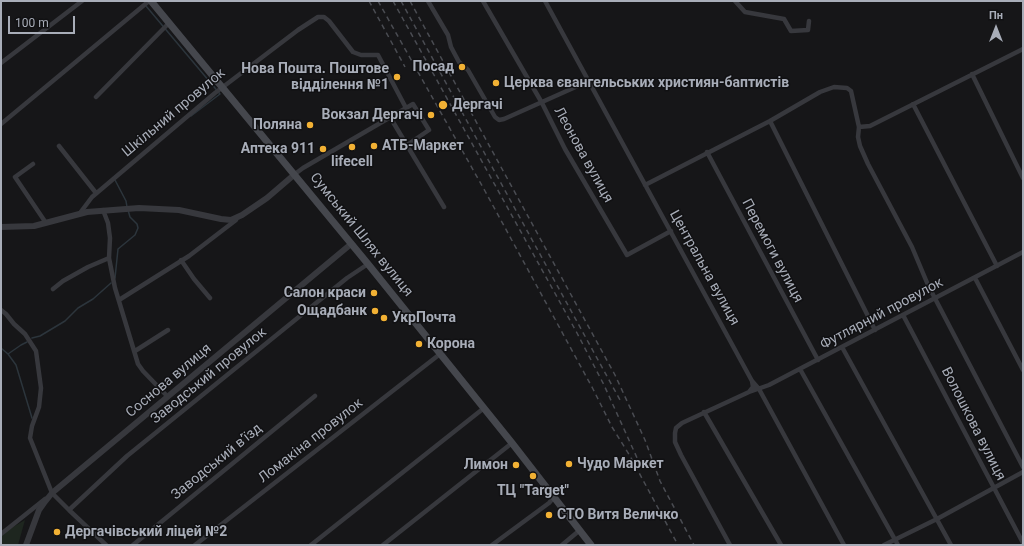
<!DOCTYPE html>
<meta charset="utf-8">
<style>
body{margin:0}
#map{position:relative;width:1024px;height:546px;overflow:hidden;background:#161618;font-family:Roboto,sans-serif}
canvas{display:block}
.frame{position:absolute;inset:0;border:2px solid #a8adb8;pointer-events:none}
.north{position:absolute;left:976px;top:8px;width:40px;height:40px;-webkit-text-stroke:3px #111113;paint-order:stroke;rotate:0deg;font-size:11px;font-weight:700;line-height:16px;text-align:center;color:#a8adb8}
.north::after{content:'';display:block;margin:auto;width:14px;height:18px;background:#a8adb8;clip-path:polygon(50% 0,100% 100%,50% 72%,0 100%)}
.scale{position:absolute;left:8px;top:16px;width:67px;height:18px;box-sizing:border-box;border:2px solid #a8adb8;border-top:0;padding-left:5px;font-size:12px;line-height:14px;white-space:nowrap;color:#a8adb8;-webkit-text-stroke:3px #111113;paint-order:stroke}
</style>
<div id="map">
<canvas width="1024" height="546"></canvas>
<div class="frame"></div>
<div class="north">Пн</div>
<div class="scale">100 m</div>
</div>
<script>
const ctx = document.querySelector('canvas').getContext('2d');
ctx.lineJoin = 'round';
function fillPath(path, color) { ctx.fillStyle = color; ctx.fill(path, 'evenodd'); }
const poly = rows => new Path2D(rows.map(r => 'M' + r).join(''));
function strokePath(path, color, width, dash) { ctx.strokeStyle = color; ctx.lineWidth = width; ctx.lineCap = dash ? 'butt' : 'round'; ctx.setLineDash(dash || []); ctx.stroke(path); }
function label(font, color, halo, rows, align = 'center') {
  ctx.font = font + ' Roboto,sans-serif'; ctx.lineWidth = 3; ctx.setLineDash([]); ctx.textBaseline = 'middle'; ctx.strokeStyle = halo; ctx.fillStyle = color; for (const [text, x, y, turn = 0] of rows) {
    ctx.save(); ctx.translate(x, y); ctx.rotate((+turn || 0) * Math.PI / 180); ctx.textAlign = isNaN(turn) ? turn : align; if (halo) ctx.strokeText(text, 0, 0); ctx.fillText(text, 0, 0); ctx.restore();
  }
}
const green = poly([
 [25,520,18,545,1,545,1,534]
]);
const stream = poly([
 [146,6,220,94,191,116],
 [115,180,126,201,127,207],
 [115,278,118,249,135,235,138,228,137,224,130,217,128,210],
 [32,338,40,336,65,321,78,308,93,299,111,283],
 [1,348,8,354,16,365,32,418],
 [8,354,21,345,27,342]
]);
const minor = poly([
 [428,1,448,35,451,47,459,62,468,70,495,117,499,120,504,119,589,81],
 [483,1,542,103,565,149,627,255,671,231],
 [545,1,752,381,759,389,844,545],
 [735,1,745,12,784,19,791,31,808,30,809,21],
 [1,63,82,1],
 [972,74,1023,178],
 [96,97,169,23],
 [913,104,997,266],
 [390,117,444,207],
 [770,121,875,330],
 [1,124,149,1],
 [859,127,870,126,1023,49],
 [59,146,96,193],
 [707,152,818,360],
 [33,164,15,177,46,223],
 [295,174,303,168,413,104,429,130,407,145],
 [645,185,770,121,820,92,834,87,847,88,851,91,859,127,858,137,860,146,868,164,912,247,928,285,1023,467],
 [103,210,108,223,110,238,109,258,115,288,138,364,143,371,168,397],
 [80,213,92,197,215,93,298,30,318,17,324,17,329,21,353,52,361,55,378,55,406,108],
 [181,260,194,279,210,298],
 [975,278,1023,370],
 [53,289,63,281,88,267,109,258],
 [119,300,189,256,236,220],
 [1,310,6,314,14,324,25,334,36,351,41,388,39,407,32,426,30,438,52,493,69,510,106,545],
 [903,315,1023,543],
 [842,347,951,545],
 [135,351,168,330],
 [800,369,898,545],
 [749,392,769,385,1023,252],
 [704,412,781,545],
 [69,510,127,456,347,278,368,264],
 [1,534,45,499],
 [133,545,315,396],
 [195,545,440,354],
 [311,545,484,408],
 [383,545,512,443],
 [492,545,549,503,554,497],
 [562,545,580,530],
 [730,545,681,455,675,442,675,433,676,428,682,423,749,392,753,387,752,381],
 [884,545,937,519,1023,472]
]);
const tertiary = poly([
 [1,227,34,226,87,212,139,208,179,210,221,219,231,220,242,215,267,198,295,174],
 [26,545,39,510,44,503,52,493,351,244]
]);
const secondary = poly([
 [151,1,368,264,512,443,591,545]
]);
const rail = poly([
 [369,1,405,67],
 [378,1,485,191,593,389,612,427,630,456,678,545],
 [393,1,577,333,604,385,638,460],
 [401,1,620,400],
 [410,1,615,375,645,440,660,481,694,545]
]);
const markers = [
 [462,67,4,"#f2b134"],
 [397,77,4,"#f2b134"],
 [496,83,4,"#f2b134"],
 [443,105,5,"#f2b134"],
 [431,115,4,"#f2b134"],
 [310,125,4,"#f2b134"],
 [374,146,4,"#f2b134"],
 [352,147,4,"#f2b134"],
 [323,149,4,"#f2b134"],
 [374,293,4,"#f2b134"],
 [375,311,4,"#f2b134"],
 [384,318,4,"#f2b134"],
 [419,344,4,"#f2b134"],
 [569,464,4,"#f2b134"],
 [516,465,4,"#f2b134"],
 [533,476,4,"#f2b134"],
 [549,515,4,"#f2b134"],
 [57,532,4,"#f2b134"]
];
const poiNames = [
 ["Посад",454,67],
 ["Нова Пошта. Поштове",389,69],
 ["відділення №1",389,85],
 ["Церква євангельських християн-баптистів",504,83,"left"],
 ["Дергачі",452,105,"left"],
 ["Вокзал Дергачі",423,115],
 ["Поляна",302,125],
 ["АТБ-Маркет",382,146,"left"],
 ["Аптека 911",315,149],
 ["lifecell",352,162,"center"],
 ["Салон краси",366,293],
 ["Ощадбанк",367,311],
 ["УкрПочта",392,318,"left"],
 ["Корона",427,344,"left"],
 ["Чудо Маркет",577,464,"left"],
 ["Лимон",508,465],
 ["ТЦ \"Target\"",533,491,"center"],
 ["СТО Витя Величко",557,515,"left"],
 ["Дергачівський ліцей №2",65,532,"left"]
];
const streetNames = [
 ["Шкільний провулок",174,113,-40],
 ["Леонова вулиця",583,155,61],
 ["Сумський Шлях вулиця",361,235,51],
 ["Перемоги вулиця",772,251,62],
 ["Центральна вулиця",704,268,61],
 ["Футлярний провулок",882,314,-28],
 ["Заводський провулок",209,376,-39],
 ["Соснова вулиця",169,381,-40],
 ["Волошкова вулиця",973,424,63],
 ["Ломакіна провулок",311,441,-38],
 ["Заводський в’їзд",217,462,-39]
];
fillPath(green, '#1e261f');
strokePath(stream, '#2c353c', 1.5);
strokePath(minor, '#37383d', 4.5);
strokePath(tertiary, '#37383d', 6);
strokePath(secondary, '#45474d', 7);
strokePath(rail, '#4a4c52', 1.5, [5, 4]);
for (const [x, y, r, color] of markers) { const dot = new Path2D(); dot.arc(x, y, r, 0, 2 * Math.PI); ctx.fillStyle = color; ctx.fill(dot); strokePath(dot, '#111113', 1.5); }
label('bold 14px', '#a8adb8', '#111113', poiNames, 'right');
label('14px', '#a8adb8', '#111113', streetNames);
</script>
